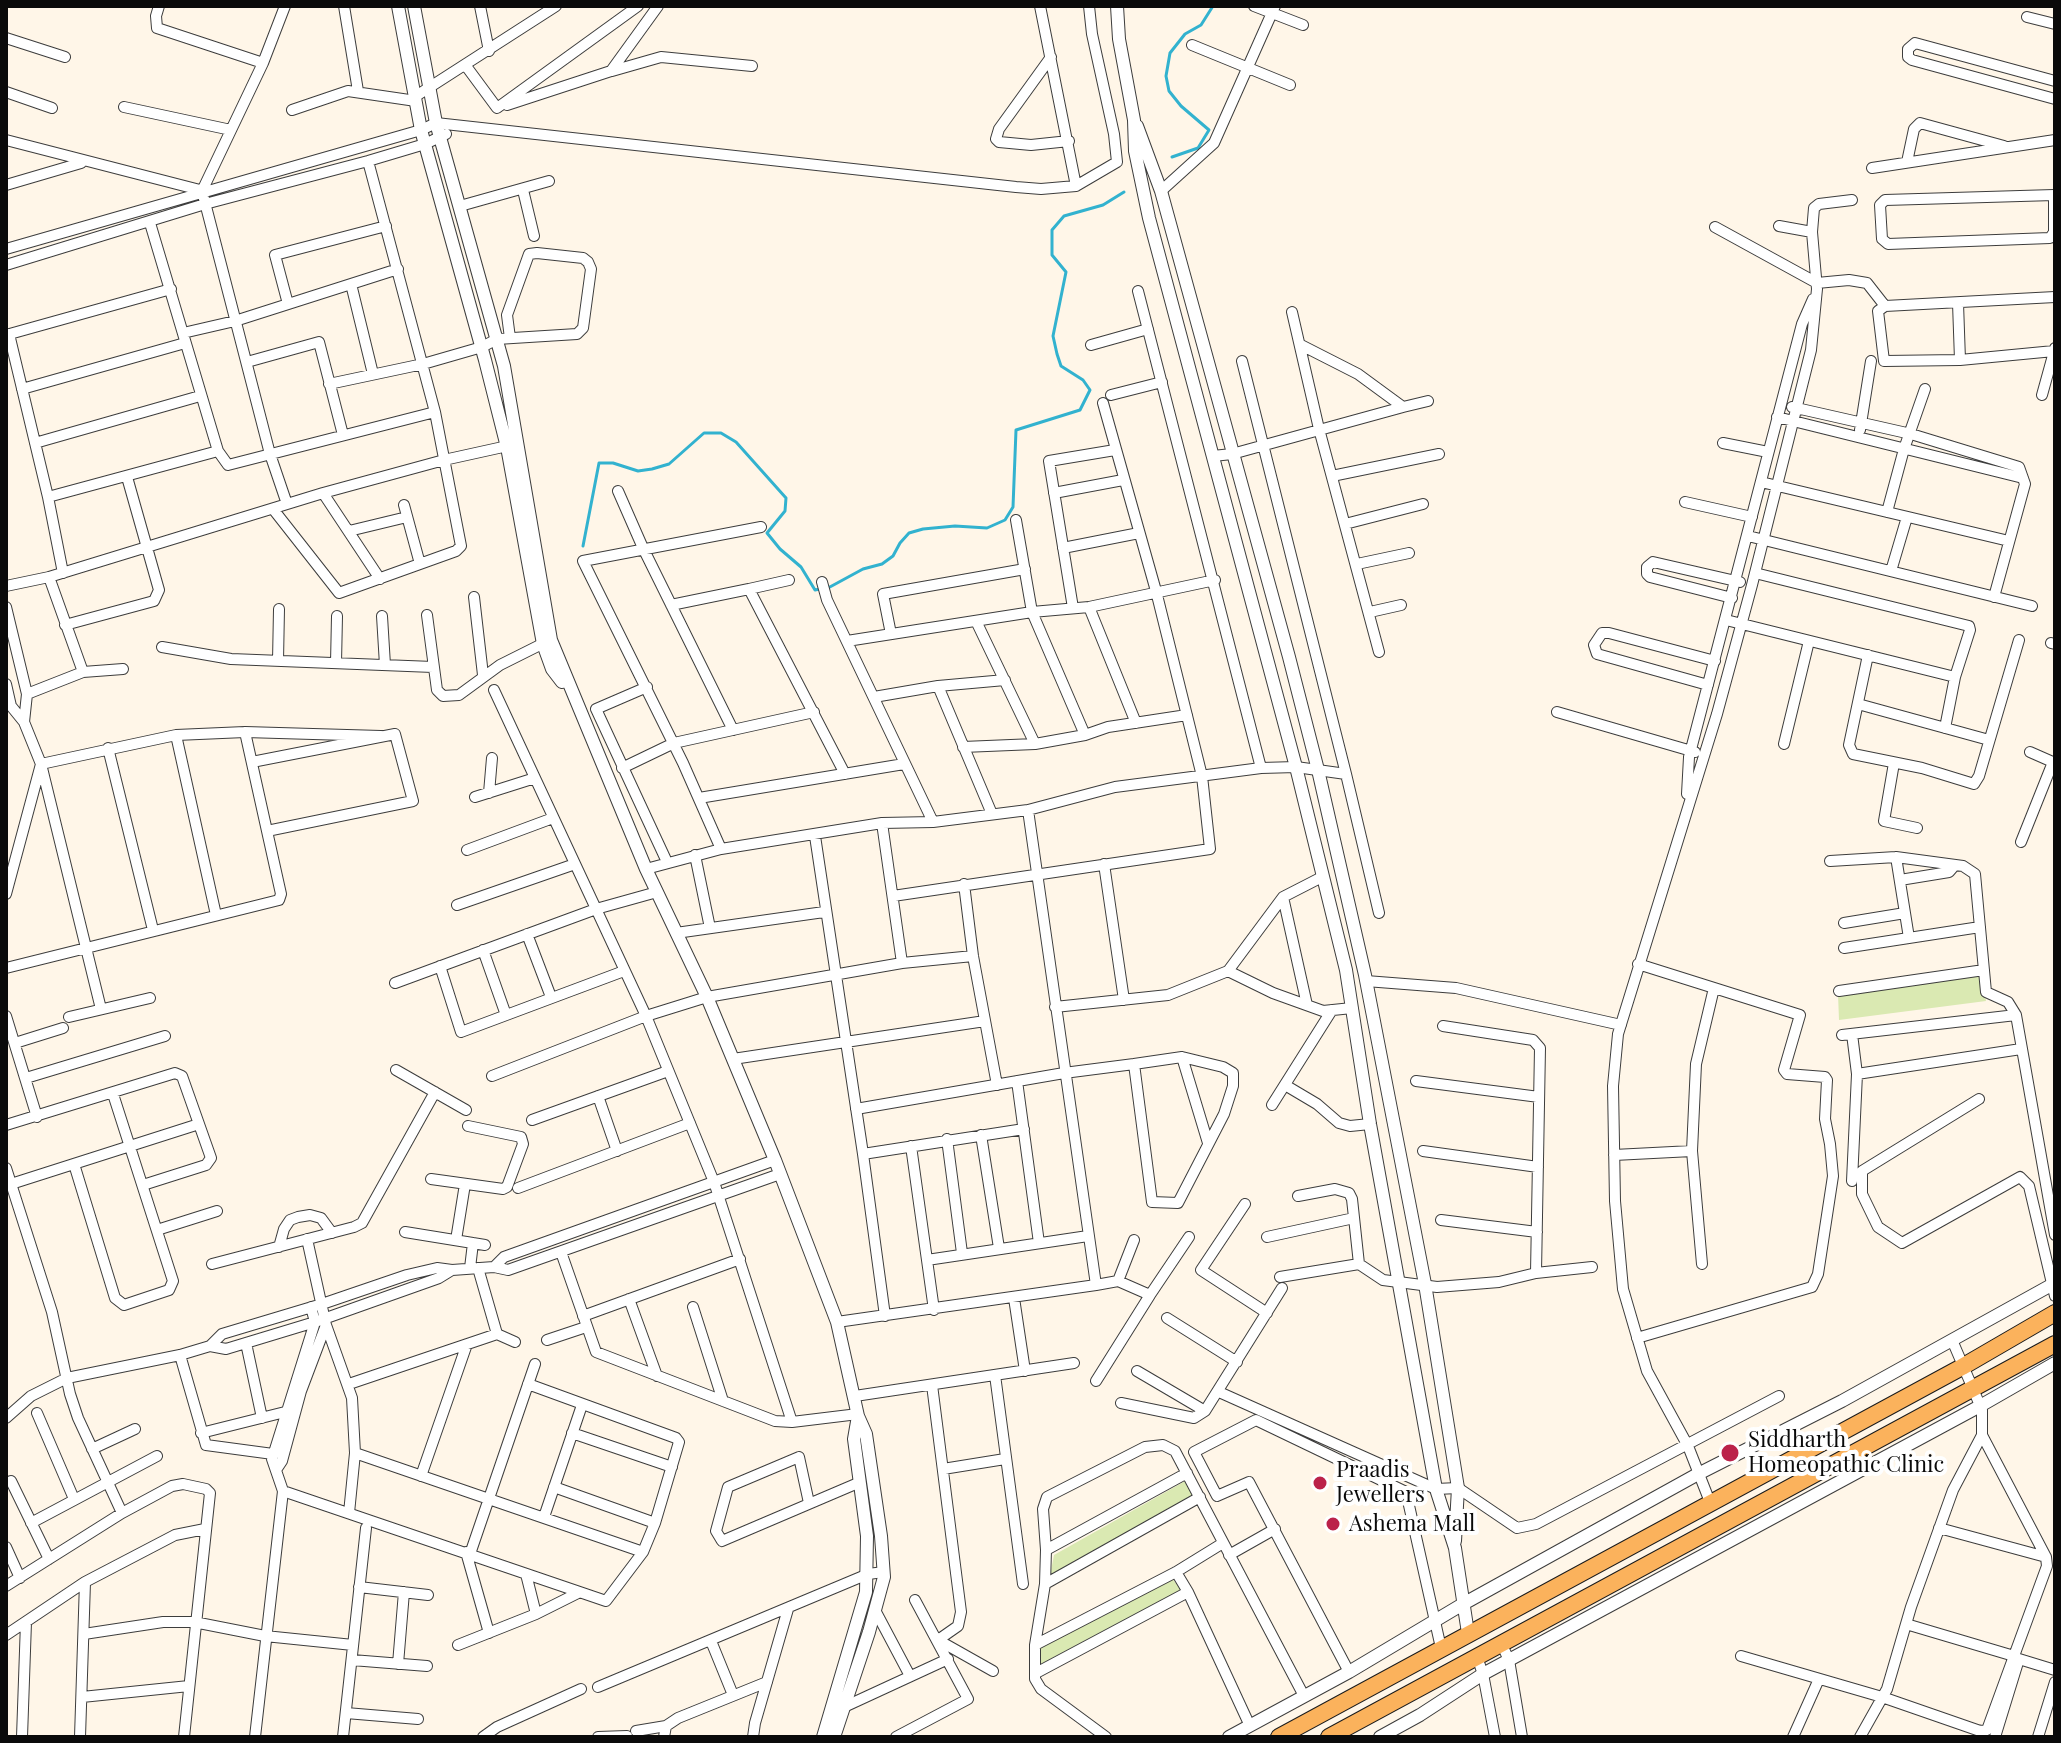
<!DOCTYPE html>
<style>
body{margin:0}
#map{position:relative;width:2061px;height:1743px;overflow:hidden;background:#fff6e8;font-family:"Playfair Display",serif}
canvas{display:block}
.frame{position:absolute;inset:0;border:8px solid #0a0a0a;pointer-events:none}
</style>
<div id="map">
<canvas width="2061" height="1743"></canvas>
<div class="frame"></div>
</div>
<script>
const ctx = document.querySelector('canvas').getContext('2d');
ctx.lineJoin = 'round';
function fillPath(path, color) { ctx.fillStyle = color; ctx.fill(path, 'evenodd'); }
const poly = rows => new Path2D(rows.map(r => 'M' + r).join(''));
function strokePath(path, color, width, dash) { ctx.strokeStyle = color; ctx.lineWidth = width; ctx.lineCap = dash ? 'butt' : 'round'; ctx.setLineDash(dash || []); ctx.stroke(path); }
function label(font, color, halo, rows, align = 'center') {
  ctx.font = font + ' "Playfair Display",serif'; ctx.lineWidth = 8; ctx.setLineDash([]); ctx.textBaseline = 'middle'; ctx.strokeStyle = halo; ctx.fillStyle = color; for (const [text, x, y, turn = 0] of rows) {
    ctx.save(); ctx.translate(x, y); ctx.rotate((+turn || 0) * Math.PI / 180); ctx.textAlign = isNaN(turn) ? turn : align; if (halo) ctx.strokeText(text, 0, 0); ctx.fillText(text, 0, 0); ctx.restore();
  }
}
const green = poly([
 [1981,974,1986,1001,1839,1020,1838,994],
 [1187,1480,1194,1495,1050,1576,1054,1555],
 [1172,1578,1181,1590,1039,1665,1038,1648]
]);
const stream = poly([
 [1172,157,1198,148,1209,130,1181,106,1169,91,1166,76,1170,53,1185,34,1201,25,1213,6],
 [583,546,599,463,613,463,638,471,652,469,669,464,704,433,721,433,736,442,786,498,785,511,767,533,780,549,801,567,815,590,820,589],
 [828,588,863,569,882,564,893,556,900,543,909,533,923,529,955,526,987,528,1005,520,1013,507,1016,430,1080,410,1090,390,1083,380,1061,366,1057,354,1053,336,1066,272,1052,255,1052,230,1064,216,1103,205,1124,192]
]);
const minor = poly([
 [159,6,156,16,157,28,263,63],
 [285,6,263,63,202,191,270,454,287,504],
 [344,6,358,91],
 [480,6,489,51],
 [1040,6,1076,186],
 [1254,6,1303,25],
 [2027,17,2055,24],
 [6,38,65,57],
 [1192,45,1290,85],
 [1051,57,999,129,996,139,999,142,1031,145,1069,141],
 [466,66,497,108,638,6],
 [612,71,661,57,752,66],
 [2055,81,1915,43,1908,49,1908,57,1912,60,2055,99],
 [6,92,52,108],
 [416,96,556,6],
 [507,105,611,71,658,6],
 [124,107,231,130],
 [292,110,348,91,416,101],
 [6,140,200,190],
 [1907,162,1914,129,1920,123,2004,146],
 [1872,168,2055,140],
 [6,185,81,163],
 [523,190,534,236],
 [1161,191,1214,143,1275,6],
 [2054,195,2054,232,2050,238,1888,244,1882,239,1880,205,1885,200,2054,195,2055,195],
 [460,206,549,181],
 [150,223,218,451,228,465,435,412],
 [1715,227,1817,283,1849,280,1867,283,1885,306],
 [1812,232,1814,208,1819,204,1852,200],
 [6,249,421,130,436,123,1016,187,1041,189,1076,186,1117,162,1114,134,1092,34,1089,6],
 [6,265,205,204,368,161,425,144,446,134],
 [351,284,373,374],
 [1138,291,1261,768],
 [1958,303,1960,360],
 [288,304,275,255,386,226],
 [1292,312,1319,429,1379,652],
 [183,333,235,321,398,269],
 [9,334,48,497,63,573],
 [6,335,171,289],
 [1091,345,1148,329],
 [2054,351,1960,360,1884,361,1878,311,1885,306,2055,297],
 [1242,361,1346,774,1379,913],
 [247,362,319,342,343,435],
 [329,384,423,364,482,347,497,339,577,334,583,328,591,269,588,262,583,258,537,253,529,254,507,315,510,338],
 [22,389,185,343],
 [1111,395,1162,382],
 [2042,395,2055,348],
 [1403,407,1428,401],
 [1792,407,1911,434,2019,467,2025,484,1994,597],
 [1777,417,2023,478],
 [1860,430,1871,361],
 [35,443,200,396],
 [1723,443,1768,452],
 [1213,456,1232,454,1403,407,1358,374,1301,345],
 [1332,476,1439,454],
 [1761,482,2009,541],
 [618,491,643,548,733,730],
 [323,493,380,579],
 [1054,493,1123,480],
 [48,497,218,451],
 [1685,502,1752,517],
 [404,505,420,564],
 [273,509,339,593,456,551,461,546,435,412,368,161],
 [1887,512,1904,449,1925,389],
 [1016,520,1032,612,1085,735],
 [1345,524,1423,504],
 [349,531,407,517],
 [1748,536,2032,606],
 [1063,548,1139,533],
 [1357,564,1409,553],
 [1891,571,1907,517],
 [1755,573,1969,626,1970,630,1955,677,1945,728],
 [49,577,83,672],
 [822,582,827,600,933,822],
 [6,586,49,577,323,493,444,460,512,445],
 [749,589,789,580],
 [474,597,483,675],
 [1732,598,1650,577,1647,574,1647,567,1653,562,1740,582],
 [671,605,749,589,845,774],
 [6,607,27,694,24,722],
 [1089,607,1136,723],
 [1073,608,1049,461,1115,450],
 [1370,612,1401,605],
 [427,615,437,690,443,696,459,695,500,665,548,641],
 [382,616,385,665],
 [1726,620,1955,677],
 [976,621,1035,744],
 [65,625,154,601,159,590,127,477],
 [891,634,883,594,1025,569],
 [847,641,1032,612,1089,607,1215,580],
 [2051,643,2055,644],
 [162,647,231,659,433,667],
 [1868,655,1849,745,1853,754,1922,768,1974,784,1979,776,2019,640],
 [278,661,279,609],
 [336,663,337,616],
 [6,684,11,706,24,722,41,764,101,1009],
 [1708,685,1597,654,1594,645,1602,633,1609,633,1715,661],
 [938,686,992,814],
 [647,687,596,709,667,862],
 [494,690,646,1016,714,1182,792,1422],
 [27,694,83,672,123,669],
 [874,697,938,686,1005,680],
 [1858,704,1989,740],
 [1557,712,1695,752],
 [176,735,216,915],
 [1784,744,1809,641],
 [963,747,1035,744,1085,735,1108,727,1187,715],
 [108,748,153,930],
 [2030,752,2055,763],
 [252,762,395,734,413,801,267,831],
 [1894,763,1884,821,1917,828],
 [622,768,674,743,814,712],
 [489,793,492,758],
 [1687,794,1689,757,1802,324,1813,299],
 [475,797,535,778],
 [699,798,904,764],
 [882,823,902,963],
 [815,836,863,1154,885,1316],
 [2021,842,2053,762],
 [721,849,683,763,583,561,761,527],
 [467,850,553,818],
 [695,855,710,928],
 [1896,857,1909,938],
 [1830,861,1896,857,1963,866,1975,874,1986,992,2008,1002,2016,1015,2055,1235],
 [1104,864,1124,1000],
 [646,869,721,849,882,823,933,822,1028,810,1115,787,1261,768,1296,767,1346,774],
 [1900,880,1949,872,1955,865],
 [964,884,973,956,997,1085],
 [6,894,41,764,176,735,245,732,381,736],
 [893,896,1210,849,1202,776,1156,591,1103,403],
 [1283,897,1307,1005],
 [457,905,575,864],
 [1844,923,1905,913],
 [676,933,824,912],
 [527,934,551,997],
 [1844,948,1980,927],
 [483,950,506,1015],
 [440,966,461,1032,624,971],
 [6,968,279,900,281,894,245,732],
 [1228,971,1273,993,1323,1011,1352,1008],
 [1366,981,1456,988,1621,1025],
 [395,983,596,909,657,892],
 [1839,991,1984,970],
 [1055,1007,1168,995,1228,971,1283,897,1322,877],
 [6,1016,37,1117],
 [69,1017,150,998],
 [1443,1026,1533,1040,1540,1048,1536,1273],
 [1852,1034,1857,1074,1852,1181],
 [1842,1035,2016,1015],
 [15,1043,63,1028],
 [1182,1057,1208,1143],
 [733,1059,985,1021],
 [396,1070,466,1110],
 [1857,1074,2021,1049],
 [492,1076,646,1016,707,997,902,963,973,956],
 [26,1078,165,1036],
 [1017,1081,1039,1243],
 [1416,1081,1539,1097],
 [1285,1085,1317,1104,1339,1123,1350,1126,1370,1124],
 [598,1096,617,1151],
 [1979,1099,1862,1171,1862,1194,1878,1227,1902,1243,2020,1177,2029,1186,2055,1296],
 [1272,1105,1332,1010],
 [856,1109,1064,1073,1134,1064,1182,1057,1223,1067,1233,1073,1233,1086,1224,1114,1178,1203,1152,1202,1134,1064],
 [532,1120,668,1071],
 [6,1125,175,1073,182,1076,211,1158,206,1165,143,1185],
 [981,1135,999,1248],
 [947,1139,962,1253],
 [911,1146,934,1310],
 [1423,1151,1538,1167],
 [1692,1151,1696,1064,1714,988],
 [863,1154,1024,1129],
 [1614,1155,1692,1151,1702,1264],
 [74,1164,115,1298,124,1305,169,1290,173,1281,113,1094],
 [6,1168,52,1312,70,1394,78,1418,122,1513],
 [431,1179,503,1189,507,1187,523,1144,521,1137,468,1126],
 [11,1184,199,1124],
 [518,1188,690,1123],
 [1298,1196,1335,1189,1349,1193,1352,1199,1359,1264],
 [1245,1204,1201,1270,1267,1313],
 [1441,1220,1537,1232],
 [157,1230,217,1211],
 [405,1232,485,1245],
 [1267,1237,1354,1218],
 [307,1239,326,1325,352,1398,355,1453,349,1513],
 [456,1240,465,1184],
 [279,1247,284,1229,290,1220,298,1217,310,1215,321,1218,332,1233],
 [561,1252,596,1352,775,1421,792,1422,858,1414],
 [927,1260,1088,1236],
 [212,1264,354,1227,362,1223,435,1092],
 [494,1267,504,1257,775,1160],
 [470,1268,473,1243],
 [478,1268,497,1334,515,1342],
 [1280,1277,1359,1264,1383,1280,1437,1287,1499,1282,1536,1273,1592,1267],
 [1118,1281,1134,1240],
 [1096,1285,1118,1281,1150,1295,1189,1237],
 [1014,1298,1025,1371],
 [629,1299,657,1376],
 [693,1307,723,1401],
 [583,1316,740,1259],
 [1167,1318,1237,1362],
 [837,1322,1096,1285,1028,810],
 [1637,1338,1812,1287,1818,1274,1833,1176,1830,1144,1825,1119,1827,1080,1825,1077,1787,1074,1784,1070,1800,1015,1638,964],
 [547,1340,586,1327],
 [246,1343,262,1418],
 [210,1346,222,1334,322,1304,407,1275,437,1268,452,1270,494,1267,508,1270,780,1174],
 [180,1355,206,1445,273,1454],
 [1137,1371,1205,1411],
 [995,1375,1023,1584],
 [1096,1381,1150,1295],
 [349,1384,497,1334],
 [932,1385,961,1612,958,1626,938,1640,993,1671],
 [1219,1392,1436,1489,1458,1488,1517,1528,1536,1524,1779,1396],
 [855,1396,1074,1363],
 [1121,1403,1194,1418,1205,1411,1282,1288],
 [37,1413,74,1499],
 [6,1418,31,1396,67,1378,180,1355,210,1346,226,1349,315,1322,439,1278,452,1270],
 [201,1433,285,1412],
 [572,1433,672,1467],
 [1982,1435,2046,1557],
 [92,1449,135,1429],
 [355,1453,643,1552],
 [943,1469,1005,1459],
 [276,1470,282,1461,301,1391,326,1325],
 [421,1476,467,1344],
 [11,1481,49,1559],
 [554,1487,655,1523],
 [283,1491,606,1601,643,1552,655,1523,679,1442,676,1438,528,1384],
 [1710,1502,1688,1446,1647,1371,1623,1289,1615,1201,1613,1086,1618,1034,1717,714,1752,585,1811,350,1817,289,1812,232,1779,226],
 [809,1503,799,1457,728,1487,716,1531,722,1541,858,1483],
 [544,1517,582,1405],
 [31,1523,157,1456],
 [1939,1528,2046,1557,2047,1566,2014,1656],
 [6,1547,20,1578],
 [1046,1550,1187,1473],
 [466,1552,489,1633],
 [470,1554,535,1364],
 [1229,1555,1275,1529],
 [1176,1572,1188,1592,1250,1726],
 [526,1574,536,1614],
 [1045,1584,1200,1497],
 [6,1586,122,1513,172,1486,183,1484,206,1489,210,1493,184,1737],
 [359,1587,428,1595],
 [875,1610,910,1676],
 [84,1634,163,1622,194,1622,265,1636,353,1645],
 [6,1635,85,1582,175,1535,205,1529],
 [711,1641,733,1695],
 [1501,1643,1509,1660,1522,1737],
 [458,1645,536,1614,578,1593],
 [1035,1645,1176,1572,1223,1543],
 [1741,1656,1882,1697,1980,1731,1987,1730,2014,1656,1906,1624],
 [1477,1657,1483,1674,1495,1737],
 [352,1660,427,1666],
 [398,1664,404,1592],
 [1349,1672,1249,1482,1217,1496,1194,1452,1256,1420,1406,1492,1441,1648],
 [1036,1673,1188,1592],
 [598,1687,868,1574,884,1572],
 [82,1697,189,1686],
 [844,1707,948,1659],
 [346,1713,418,1719],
 [636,1731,666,1726],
 [22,1737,26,1622],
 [80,1737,85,1582],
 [255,1737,283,1491,272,1459,315,1322,311,1307],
 [343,1737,366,1528],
 [483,1737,497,1727,581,1689],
 [598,1737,627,1736],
 [664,1737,666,1726,678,1718,767,1682],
 [753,1737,755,1723,788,1609],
 [896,1737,968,1699,915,1600],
 [1106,1737,1041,1689,1035,1679,1035,1645,1045,1584,1046,1550,1043,1509,1047,1497,1145,1447,1163,1445,1175,1451,1304,1696],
 [1793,1737,1819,1679],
 [1860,1737,1887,1689,1911,1607,1953,1490,1982,1435,1982,1410,1952,1340],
 [1995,1737,2019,1659,2055,1670],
 [2038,1737,2055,1682]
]);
const tertiary = poly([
 [398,6,421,130,485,360,507,447,543,644,552,669,562,682],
 [414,6,436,123,504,366,551,640,646,869,707,997,775,1160,837,1322,858,1416,866,1434,881,1536,884,1577,869,1632,834,1737],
 [1117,6,1119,39,1134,120,1135,151,1149,218,1296,767,1346,970,1370,1124,1436,1489,1455,1548,1468,1633],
 [1137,126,1161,191,1289,657,1318,770,1365,975,1425,1284,1458,1488,1455,1541],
 [823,1737,866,1592,867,1536,854,1439,858,1416],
 [1229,1737,1349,1672,1463,1604,1698,1474,1842,1401,2055,1283],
 [1380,1737,1420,1715,1483,1674,1980,1406,2055,1363]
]);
const primary = poly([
 [1279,1737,1962,1367,2055,1313],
 [1329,1737,2055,1344]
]);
const markers = [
 [1730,1453,10,"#bb224a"],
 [1320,1483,8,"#bb224a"],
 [1333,1524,8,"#bb224a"]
];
const poiNames = [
 ["Siddharth",1748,1440],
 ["Homeopathic Clinic",1748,1465],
 ["Praadis",1336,1470],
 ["Jewellers",1336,1495],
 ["Ashema Mall",1349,1524]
];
fillPath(green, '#dae9b2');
strokePath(stream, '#32b2cf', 3);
strokePath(minor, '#3d3d3d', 12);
strokePath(tertiary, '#3d3d3d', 14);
strokePath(primary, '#1b1b1b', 18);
strokePath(minor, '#fff', 10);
strokePath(tertiary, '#fff', 12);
strokePath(primary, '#fbb25c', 16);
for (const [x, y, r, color] of markers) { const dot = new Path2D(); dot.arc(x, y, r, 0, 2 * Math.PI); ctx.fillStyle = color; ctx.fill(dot); strokePath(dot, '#fff', 3); }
label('22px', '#0a0a0a', '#fff', poiNames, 'left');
</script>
